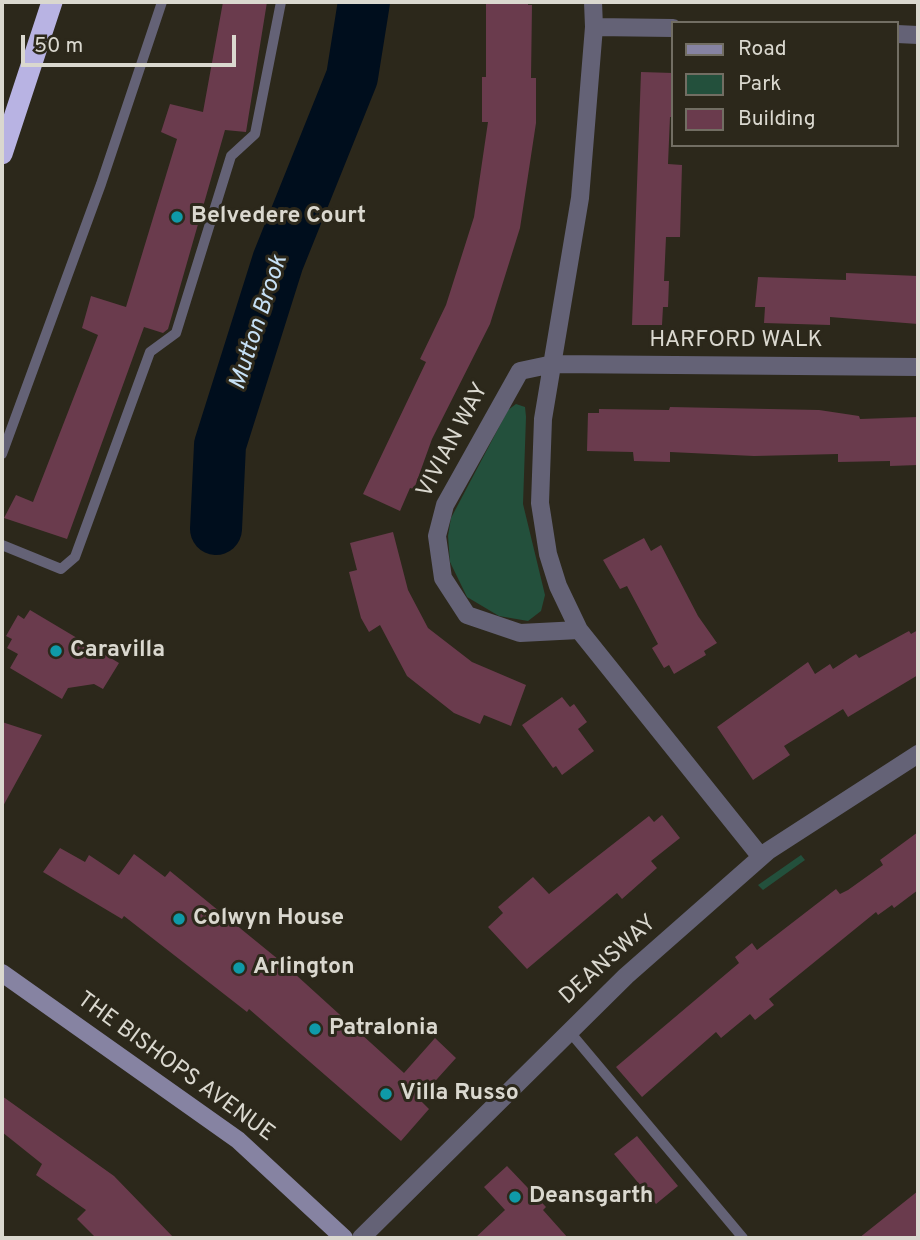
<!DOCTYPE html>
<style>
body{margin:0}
#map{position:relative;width:920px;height:1240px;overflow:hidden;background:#2c281b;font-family:Overpass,sans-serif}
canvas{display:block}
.frame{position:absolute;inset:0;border:4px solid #dad8cf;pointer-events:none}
.legend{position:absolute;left:671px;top:21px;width:228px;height:126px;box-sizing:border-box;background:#2c281b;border:2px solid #726e63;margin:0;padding:9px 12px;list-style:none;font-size:21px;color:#dad8cf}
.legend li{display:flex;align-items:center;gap:14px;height:35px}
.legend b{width:35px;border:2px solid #726e63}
.scale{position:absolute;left:21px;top:35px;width:215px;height:32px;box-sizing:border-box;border:4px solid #dad8cf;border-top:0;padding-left:9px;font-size:21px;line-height:24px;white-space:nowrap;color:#dad8cf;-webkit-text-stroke:5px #2c281b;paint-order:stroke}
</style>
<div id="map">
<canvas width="920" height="1240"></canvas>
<div class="frame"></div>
<ul class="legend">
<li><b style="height:9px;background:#8683a2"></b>Road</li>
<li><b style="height:19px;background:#23503c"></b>Park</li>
<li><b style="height:19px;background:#6a3b4d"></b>Building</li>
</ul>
<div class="scale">50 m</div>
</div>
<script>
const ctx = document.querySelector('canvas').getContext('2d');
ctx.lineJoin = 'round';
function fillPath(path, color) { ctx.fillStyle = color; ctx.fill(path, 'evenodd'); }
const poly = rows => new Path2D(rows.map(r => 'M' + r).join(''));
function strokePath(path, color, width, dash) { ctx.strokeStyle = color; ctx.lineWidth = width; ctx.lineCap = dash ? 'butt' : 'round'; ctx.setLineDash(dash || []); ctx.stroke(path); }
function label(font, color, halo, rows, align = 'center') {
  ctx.font = font + ' Overpass,sans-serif'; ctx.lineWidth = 6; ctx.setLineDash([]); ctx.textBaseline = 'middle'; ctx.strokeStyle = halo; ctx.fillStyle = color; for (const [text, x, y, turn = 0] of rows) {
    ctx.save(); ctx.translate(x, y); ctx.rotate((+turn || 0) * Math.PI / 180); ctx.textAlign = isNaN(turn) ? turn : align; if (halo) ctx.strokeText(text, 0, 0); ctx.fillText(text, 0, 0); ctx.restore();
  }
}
const green = poly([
 [516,404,525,407,526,417,523,504,545,595,541,611,528,621,499,616,467,597,450,562,448,536,451,518,508,410],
 [801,855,805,860,763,890,758,885]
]);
const river = poly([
 [216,529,220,445,278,261,352,77,364,2]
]);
const building = poly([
 [223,2,267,2,246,132,225,130,168,329,163,333,144,327,67,539,4,518,16,495,33,502,98,335,82,328,91,296,126,307,177,139,161,132,170,104,203,112],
 [486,2,528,2,528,5,532,5,531,78,536,78,536,123,520,228,490,324,432,439,414,489,410,488,400,511,363,494,426,362,420,359,446,305,474,217,488,122,482,122,482,77,486,77],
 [641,72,673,73,673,117,670,117,668,164,682,165,680,237,666,237,664,281,669,281,668,307,663,307,662,325,632,325],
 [846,273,918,276,918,324,830,317,830,325,764,323,765,307,755,307,758,277,846,280],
 [670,407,819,410,859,416,860,419,918,417,918,465,890,466,890,461,838,462,838,454,754,456,670,452,670,462,634,461,633,452,587,451,588,413,599,413,599,409,669,410],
 [393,532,408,590,428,628,472,662,526,685,511,726,484,715,480,724,454,713,407,676,380,625,369,632,361,618,349,572,357,570,350,543],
 [644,538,651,551,661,545,698,616,717,643,704,651,706,655,674,674,669,665,664,668,652,648,658,644,627,586,620,589,603,560],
 [30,610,119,663,103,689,94,684,68,688,62,699,10,668,18,654,7,648,12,639,6,636,18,615,24,619],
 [918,630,918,675,848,717,843,709,784,746,790,755,753,780,717,727,808,662,815,674,830,664,833,669,856,654,859,658,909,631,911,634],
 [562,697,570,707,574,704,587,722,578,729,594,751,562,775,556,766,553,768,522,725],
 [2,722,42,735,2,808],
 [662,815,680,838,651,861,657,868,622,899,617,893,527,969,488,927,503,913,498,907,533,877,549,894,649,816,654,822],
 [918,832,918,890,894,908,892,905,878,915,876,912,769,999,774,1005,755,1020,750,1014,721,1038,716,1032,642,1097,616,1067,739,963,735,957,752,943,757,950,836,889,840,894,848,890,883,865,880,860],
 [60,848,85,862,89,855,119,875,134,854,165,877,170,871,284,964,404,1073,435,1038,456,1058,419,1099,429,1109,401,1141,249,1009,247,1012,124,916,122,919,43,872],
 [2,1096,114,1176,174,1238,96,1238,77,1219,86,1210,36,1175,42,1164,2,1132],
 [637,1136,678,1186,656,1204,614,1154],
 [507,1166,546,1207,543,1210,568,1238,475,1238,505,1210,484,1187],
 [918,1191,918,1238,859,1238]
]);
const lane = poly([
 [2,454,101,184,162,2],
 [2,545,61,569,75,557,150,352,176,333,231,156,255,134,281,2],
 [569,1031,743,1238]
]);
const street = poly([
 [593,2,594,27,580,198,543,419,540,503,548,554,558,586,579,630,761,857],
 [594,27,673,28],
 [897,34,918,35],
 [579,630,520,633,467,615,443,578,437,536,445,505,520,371,553,364,918,367],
 [361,1238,626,976,768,851,918,754]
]);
const secondary = poly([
 [2,973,238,1140,344,1238]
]);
const highway = poly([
 [2,154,52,2]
]);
const markers = [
 [177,217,7,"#0f9aa8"],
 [56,651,7,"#0f9aa8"],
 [179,919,7,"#0f9aa8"],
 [239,968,7,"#0f9aa8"],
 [315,1029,7,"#0f9aa8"],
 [386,1094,7,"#0f9aa8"],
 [515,1197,7,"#0f9aa8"]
];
const poiNames = [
 ["Belvedere Court",191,217],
 ["Caravilla",70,651],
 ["Colwyn House",193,919],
 ["Arlington",253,968],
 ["Patralonia",329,1029],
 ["Villa Russo",400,1094],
 ["Deansgarth",529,1197]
];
const streetNames = [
 ["HARFORD WALK",736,341],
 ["VIVIAN WAY",454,441,-62],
 ["DEANSWAY",609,961,-42],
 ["THE BISHOPS AVENUE",175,1068,36]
];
const waterNames = [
 ["Mutton Brook",260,323,-72]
];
fillPath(green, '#23503c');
strokePath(river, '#000e1d', 52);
fillPath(building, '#6a3b4d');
strokePath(lane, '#646276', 10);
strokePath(street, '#646276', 18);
strokePath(secondary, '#8683a2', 18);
strokePath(highway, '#b8b3e3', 21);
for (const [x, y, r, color] of markers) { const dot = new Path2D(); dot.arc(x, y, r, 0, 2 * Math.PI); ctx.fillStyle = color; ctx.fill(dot); strokePath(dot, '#2c281b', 2.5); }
label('bold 23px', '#dad8cf', '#2c281b', poiNames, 'left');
label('23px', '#dad8cf', '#2c281b', streetNames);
label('italic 24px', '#c7e1f6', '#2c281b', waterNames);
</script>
